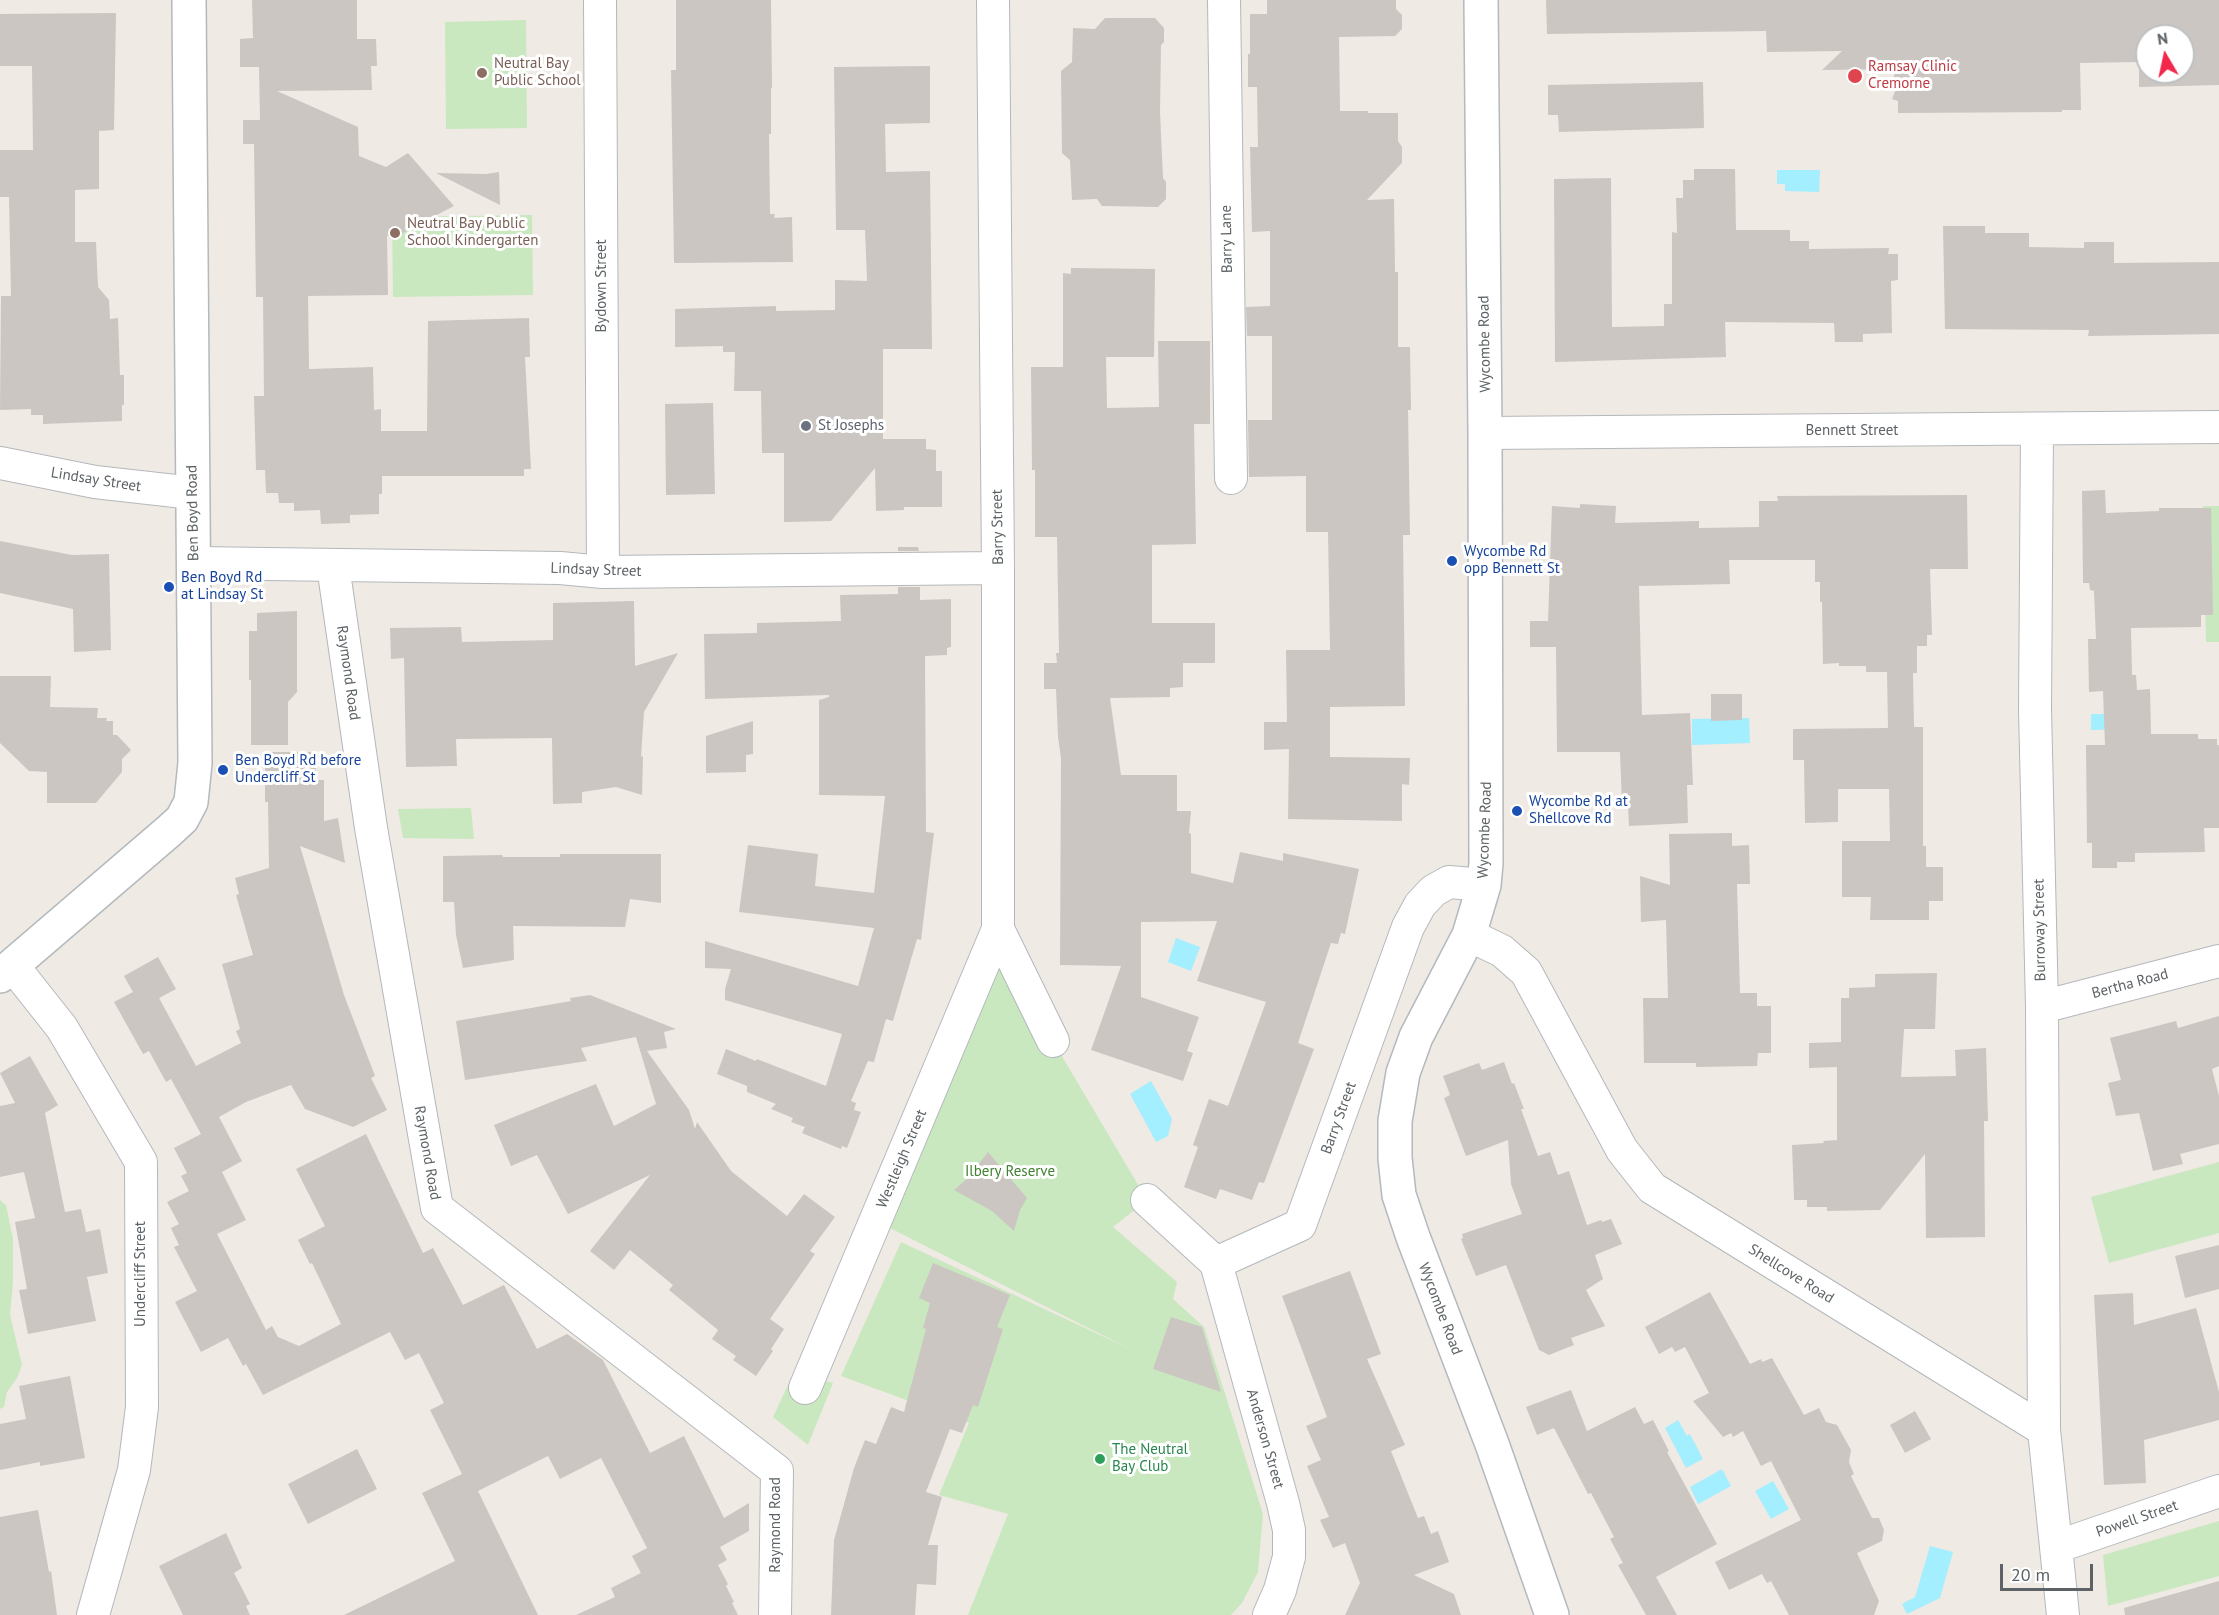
<!DOCTYPE html>
<style>
body{margin:0}
#map{position:relative;width:2219px;height:1615px;overflow:hidden;background:#efeae4;font-family:"PT Sans",sans-serif}
canvas{display:block}
.north{position:absolute;left:2135px;top:24px;width:60px;height:60px;box-sizing:border-box;background:#fff;border:2px solid #bec0c1;border-radius:50%;rotate:351deg;font-size:16px;font-weight:700;line-height:24px;text-align:center;color:#5c6265}
.north::after{content:'';display:block;margin:auto;width:21px;height:27px;background:#f1284b;clip-path:polygon(50% 0,100% 100%,50% 72%,0 100%)}
.scale{position:absolute;left:2000px;top:1564px;width:93px;height:27px;box-sizing:border-box;border:3px solid #5c6265;border-top:0;padding-left:8px;font-size:18px;line-height:21px;white-space:nowrap;color:#5c6265;-webkit-text-stroke:4px #fff;paint-order:stroke}
</style>
<div id="map">
<canvas width="2219" height="1615"></canvas>
<div class="north">N</div>
<div class="scale">20 m</div>
</div>
<script>
const ctx = document.querySelector('canvas').getContext('2d');
ctx.lineJoin = 'round';
function fillPath(path, color) { ctx.fillStyle = color; ctx.fill(path, 'evenodd'); }
const poly = rows => new Path2D(rows.map(r => 'M' + r).join(''));
function strokePath(path, color, width, dash) { ctx.strokeStyle = color; ctx.lineWidth = width; ctx.lineCap = dash ? 'butt' : 'round'; ctx.setLineDash(dash || []); ctx.stroke(path); }
function label(font, color, halo, rows, align = 'center') {
  ctx.font = font + ' "PT Sans",sans-serif'; ctx.lineWidth = 6; ctx.setLineDash([]); ctx.textBaseline = 'middle'; ctx.strokeStyle = halo; ctx.fillStyle = color; for (const [text, x, y, turn = 0] of rows) {
    ctx.save(); ctx.translate(x, y); ctx.rotate((+turn || 0) * Math.PI / 180); ctx.textAlign = isNaN(turn) ? turn : align; if (halo) ctx.strokeText(text, 0, 0); ctx.fillText(text, 0, 0); ctx.restore();
  }
}
const green = poly([
 [526,20,527,128,446,129,445,22],
 [532,215,533,295,393,297,392,217],
 [2203,506,2219,506,2219,642,2206,642],
 [471,808,474,839,403,838,398,809],
 [998,929,1053,1041,1147,1200,1113,1227,1177,1282,1173,1299,1204,1327,1263,1514,1258,1572,1242,1603,1231,1615,968,1615,1008,1514,939,1495,969,1423,841,1376,901,1242,1130,1349,876,1221],
 [2219,1162,2219,1233,2109,1263,2091,1197],
 [0,1200,6,1205,13,1239,13,1282,10,1315,22,1365,17,1378,7,1392,4,1407,0,1409],
 [794,1372,833,1383,808,1445,773,1417],
 [2219,1521,2219,1576,2108,1606,2103,1555]
]);
const water = poly([
 [1777,170,1820,170,1819,192,1785,191,1785,184,1777,184],
 [2091,714,2138,714,2138,729,2091,730],
 [1749,718,1750,743,1692,745,1692,719],
 [1176,938,1200,947,1191,971,1168,962],
 [1151,1081,1172,1119,1168,1136,1156,1142,1130,1094],
 [1678,1420,1687,1436,1690,1434,1703,1459,1686,1468,1665,1428],
 [1722,1469,1731,1486,1698,1504,1690,1487],
 [1773,1481,1789,1509,1771,1519,1755,1491],
 [1930,1546,1953,1552,1940,1598,1907,1614,1902,1604,1915,1597]
]);
const building = poly([
 [252,0,357,0,357,39,376,39,377,66,371,66,372,90,277,91,358,127,359,156,386,167,408,153,454,206,391,239,387,235,388,295,308,296,309,369,373,367,374,410,381,409,381,431,427,431,428,321,529,318,530,357,525,357,531,469,524,469,524,476,382,476,382,494,379,494,379,514,350,515,350,523,321,524,320,510,294,511,294,503,279,503,278,493,266,493,265,470,256,470,254,396,264,396,263,297,256,297,254,144,243,144,243,120,260,120,259,67,240,67,240,39,253,38],
 [676,0,771,0,772,88,771,88,771,134,769,134,770,214,775,214,774,218,792,217,793,262,674,263,671,70,676,70],
 [1267,0,1396,0,1396,9,1402,15,1402,29,1395,36,1339,37,1340,111,1368,111,1368,113,1398,113,1398,141,1402,147,1402,163,1367,200,1394,199,1395,272,1398,272,1398,347,1410,347,1411,410,1408,410,1410,535,1403,535,1405,706,1330,707,1330,757,1410,758,1409,785,1402,784,1402,821,1288,819,1289,749,1264,750,1264,722,1287,722,1286,650,1330,650,1328,532,1306,532,1306,476,1249,477,1248,420,1272,420,1272,336,1247,336,1246,307,1270,306,1270,231,1252,232,1250,147,1258,147,1257,87,1248,87,1248,54,1250,54,1250,14,1267,14],
 [1546,0,2219,0,2219,85,2139,87,2139,62,2080,63,2081,110,2062,110,2062,112,1898,113,1898,101,1892,99,1896,89,1890,85,1897,69,1822,70,1842,51,1767,52,1766,31,1547,34],
 [2147,36,2183,36,2183,72,2147,72],
 [116,13,114,130,99,131,99,189,75,190,75,242,96,242,98,287,109,300,110,319,118,318,120,375,124,375,124,405,122,405,122,421,43,424,43,415,31,415,31,409,0,410,1,296,11,296,9,197,0,197,0,150,33,150,32,66,0,66,0,14],
 [1105,18,1155,18,1164,28,1164,42,1161,45,1160,112,1163,178,1166,182,1166,199,1158,207,1102,206,1097,199,1072,200,1070,160,1062,153,1061,71,1072,62,1073,28,1095,29],
 [930,66,930,123,885,124,886,172,930,171,932,349,883,349,883,439,926,439,926,449,936,450,936,471,942,471,942,507,904,507,904,510,876,511,875,468,831,521,784,522,784,453,762,453,761,391,734,391,735,352,723,352,723,346,675,347,675,309,776,306,776,311,835,310,835,280,867,281,865,230,836,230,834,67],
 [1703,82,1704,128,1559,132,1558,115,1548,115,1548,85],
 [1694,169,1735,169,1736,230,1790,230,1790,241,1809,241,1809,249,1889,248,1888,254,1898,254,1898,280,1891,281,1892,333,1863,334,1863,342,1835,342,1834,323,1725,322,1726,357,1555,362,1554,179,1611,178,1612,327,1664,326,1664,304,1672,304,1672,232,1677,233,1676,198,1683,198,1683,180,1694,180],
 [499,172,500,205,436,173,486,174],
 [1943,226,1985,226,1985,233,2029,233,2029,247,2084,248,2084,242,2114,242,2114,263,2219,262,2219,334,2088,336,2089,330,1945,329],
 [1071,268,1155,269,1154,357,1106,357,1107,408,1159,407,1158,341,1210,341,1210,424,1194,424,1196,544,1152,545,1152,623,1215,623,1215,663,1183,663,1183,687,1170,688,1170,697,1110,698,1121,775,1177,775,1177,811,1191,811,1189,833,1191,834,1191,873,1233,883,1240,852,1283,861,1283,853,1359,869,1345,934,1341,933,1338,944,1331,943,1298,1043,1314,1049,1264,1183,1259,1182,1252,1200,1220,1189,1216,1199,1184,1187,1198,1147,1193,1145,1209,1099,1228,1106,1266,1002,1197,981,1217,921,1141,922,1141,997,1199,1017,1187,1051,1193,1053,1183,1081,1091,1050,1121,966,1060,965,1061,758,1058,737,1056,689,1044,689,1044,663,1057,663,1056,653,1059,653,1057,537,1035,537,1035,470,1032,470,1031,367,1063,367,1063,273,1071,274],
 [713,403,715,494,666,495,665,404],
 [2105,490,2106,513,2159,511,2159,508,2211,508,2213,615,2201,615,2201,627,2131,628,2132,675,2136,675,2137,690,2150,689,2151,734,2198,734,2198,739,2217,739,2217,745,2219,745,2219,828,2204,828,2205,852,2135,853,2135,862,2117,862,2117,868,2092,868,2092,843,2087,843,2086,745,2105,745,2103,691,2089,692,2088,639,2096,639,2094,591,2090,590,2089,583,2083,583,2082,491],
 [1967,495,1968,569,1930,569,1932,635,1927,635,1927,646,1917,646,1917,673,1913,673,1914,727,1923,727,1923,846,1926,846,1926,867,1943,867,1943,901,1929,901,1929,920,1870,920,1871,897,1842,897,1842,841,1890,841,1889,789,1838,789,1838,822,1805,823,1804,760,1793,760,1793,729,1888,728,1887,672,1866,672,1866,666,1839,666,1839,663,1823,664,1822,602,1820,602,1820,582,1815,582,1815,560,1729,560,1730,584,1639,586,1642,715,1690,713,1693,785,1687,785,1688,823,1629,826,1628,804,1622,804,1620,752,1557,752,1556,647,1530,647,1530,621,1548,621,1552,506,1580,508,1580,504,1616,506,1615,523,1699,521,1699,528,1759,527,1759,501,1778,501,1777,496],
 [0,541,72,555,109,554,111,650,74,652,73,609,0,593],
 [898,547,918,547,919,551,898,551],
 [898,587,920,587,920,600,951,599,951,647,947,648,947,655,925,656,926,832,934,833,921,940,917,939,893,1021,886,1019,874,1062,868,1061,851,1101,856,1103,854,1110,861,1112,847,1148,842,1146,841,1149,802,1133,805,1127,791,1122,793,1118,771,1109,776,1104,747,1092,747,1086,717,1074,726,1049,756,1061,757,1059,826,1086,842,1034,725,1000,725,989,731,969,705,968,705,941,858,986,874,928,739,912,748,845,818,854,815,886,874,893,885,796,819,795,819,700,829,697,829,695,705,699,704,634,757,633,757,623,841,621,840,595,898,594],
 [634,601,635,666,678,653,644,712,641,757,643,756,642,795,616,787,582,792,582,803,553,804,552,738,456,739,457,766,406,767,404,658,391,659,390,628,461,627,462,642,553,640,553,603],
 [297,611,297,692,288,702,288,745,251,745,251,680,249,680,249,631,257,631,257,613],
 [0,676,51,676,50,707,98,708,97,718,107,718,106,721,113,721,113,735,117,735,131,750,122,759,122,772,96,803,47,803,47,772,29,771,0,743],
 [1711,694,1742,694,1742,720,1711,721],
 [753,721,753,754,746,755,746,772,706,773,706,736],
 [265,752,316,752,316,780,324,780,324,821,338,818,345,863,300,846,344,995,375,1076,371,1078,387,1110,353,1127,305,1109,291,1085,246,1102,219,1117,242,1161,222,1172,246,1220,217,1234,266,1330,272,1326,278,1337,299,1346,341,1324,312,1263,310,1264,298,1240,325,1226,296,1169,366,1134,423,1253,433,1248,463,1305,504,1285,537,1349,567,1334,603,1360,650,1453,684,1436,724,1518,749,1503,749,1531,720,1547,727,1560,718,1565,728,1584,726,1586,734,1602,732,1603,738,1615,576,1615,615,1597,611,1588,641,1573,632,1556,647,1548,601,1458,560,1479,548,1456,478,1491,538,1615,344,1615,455,1561,422,1493,462,1474,430,1410,444,1403,419,1353,405,1360,390,1332,263,1395,246,1364,243,1366,228,1338,201,1352,175,1302,197,1291,174,1247,179,1245,171,1228,179,1224,167,1202,189,1191,181,1176,187,1173,174,1148,201,1134,171,1079,166,1082,149,1051,143,1054,114,1002,133,992,124,976,158,957,176,989,159,998,196,1066,241,1043,236,1031,240,1029,222,964,253,955,236,895,239,894,235,878,269,868,268,802,265,802],
 [1732,833,1732,846,1749,845,1750,884,1737,884,1740,993,1757,993,1757,1006,1771,1006,1771,1053,1758,1053,1757,1066,1696,1067,1696,1063,1644,1063,1643,998,1668,998,1666,920,1641,922,1640,876,1670,885,1669,834],
 [560,854,661,854,661,903,630,899,625,927,513,926,514,960,463,968,456,935,454,902,443,902,443,856,502,855,503,857,560,857],
 [1937,973,1935,1029,1904,1029,1901,1077,1956,1076,1955,1050,1986,1048,1988,1121,1984,1121,1985,1237,1926,1238,1925,1154,1880,1210,1827,1211,1827,1207,1807,1207,1807,1200,1794,1200,1792,1145,1824,1143,1823,1141,1837,1140,1837,1067,1809,1068,1809,1043,1841,1042,1841,998,1849,998,1849,988,1875,987,1875,974],
 [590,995,676,1029,664,1032,667,1048,647,1051,689,1110,695,1129,697,1122,731,1171,787,1216,804,1194,835,1217,810,1251,815,1254,770,1319,784,1329,771,1349,773,1351,756,1376,733,1360,736,1356,712,1339,718,1330,669,1290,673,1285,630,1250,614,1270,590,1251,650,1175,568,1214,537,1155,511,1166,494,1125,596,1084,614,1126,656,1104,636,1037,581,1048,587,1061,465,1080,456,1021,571,1001,570,998],
 [2219,1016,2219,1066,2212,1069,2219,1096,2219,1144,2180,1154,2183,1164,2153,1171,2139,1113,2116,1116,2108,1083,2121,1080,2110,1038,2176,1021,2178,1028],
 [30,1056,58,1105,45,1113,65,1212,81,1209,86,1232,100,1229,108,1273,87,1277,96,1321,28,1334,19,1290,27,1289,15,1222,35,1218,24,1172,0,1177,0,1106,15,1103,0,1073],
 [1504,1062,1512,1084,1514,1083,1524,1109,1521,1109,1538,1156,1550,1152,1558,1175,1569,1171,1587,1225,1601,1220,1602,1222,1611,1219,1622,1244,1595,1255,1603,1279,1586,1290,1605,1326,1571,1338,1574,1345,1549,1355,1539,1350,1506,1265,1476,1276,1461,1239,1463,1238,1462,1234,1522,1214,1511,1184,1508,1140,1466,1156,1444,1098,1450,1095,1443,1076,1479,1063,1482,1070],
 [988,1152,1027,1198,1020,1210,1014,1231,992,1211,954,1190,968,1178],
 [2219,1245,2219,1289,2185,1298,2175,1256],
 [933,1263,1010,1295,997,1327,1003,1329,978,1407,973,1405,962,1433,950,1429,926,1492,942,1497,928,1545,938,1545,936,1585,917,1584,915,1615,831,1615,834,1540,854,1468,865,1440,876,1444,891,1407,904,1412,926,1329,923,1328,930,1303,919,1298],
 [1350,1271,1381,1354,1367,1359,1405,1445,1391,1451,1418,1518,1424,1516,1431,1534,1438,1531,1449,1562,1414,1575,1454,1594,1461,1615,1345,1615,1360,1583,1345,1543,1333,1548,1320,1520,1329,1517,1307,1466,1321,1460,1306,1426,1327,1417,1282,1296],
 [1710,1292,1750,1364,1761,1359,1762,1362,1772,1358,1804,1415,1819,1408,1826,1422,1837,1425,1851,1450,1849,1462,1854,1474,1851,1476,1872,1518,1879,1518,1884,1530,1882,1541,1857,1553,1879,1601,1874,1615,1789,1615,1771,1581,1767,1583,1762,1574,1729,1590,1715,1562,1801,1520,1771,1461,1761,1466,1743,1431,1733,1437,1731,1433,1723,1437,1693,1401,1709,1393,1685,1347,1675,1352,1672,1347,1659,1354,1645,1327],
 [2133,1293,2134,1325,2196,1308,2219,1392,2219,1420,2144,1440,2146,1483,2104,1485,2094,1295],
 [1171,1317,1202,1327,1221,1392,1153,1369],
 [70,1376,85,1458,40,1466,40,1462,0,1470,0,1424,26,1419,19,1386],
 [1571,1390,1587,1431,1635,1407,1644,1424,1653,1420,1669,1451,1667,1452,1717,1544,1656,1577,1677,1615,1646,1615,1618,1565,1623,1563,1610,1539,1614,1537,1591,1493,1588,1494,1554,1428,1537,1435,1526,1407],
 [1915,1411,1931,1439,1905,1453,1890,1425],
 [357,1449,377,1489,308,1524,288,1484],
 [38,1510,49,1572,51,1571,57,1615,0,1615,0,1517],
 [226,1533,242,1568,234,1573,250,1604,246,1606,250,1615,183,1615,159,1566],
 [2219,1581,2219,1615,2125,1615,2124,1608]
]);
const street = poly([
 [600,0,603,572],
 [993,0,998,568,998,929,1053,1041],
 [1224,0,1231,478],
 [2037,430,2035,709,2042,1007,2044,1430],
 [1485,433,2219,427],
 [0,463,95,482,193,493],
 [194,563,560,568,603,572,998,568],
 [333,566,371,828,437,1208,777,1471,775,1615],
 [1469,935,1502,951,1526,972,1622,1150,1652,1188,2044,1430,2063,1615],
 [13,966,62,1028,141,1162,142,1407,134,1470,93,1615],
 [2042,1007,2219,961],
 [1147,1200,1216,1263,1300,1225,1408,927,1420,905,1433,891,1449,882,1484,885],
 [1216,1263,1283,1503,1289,1530,1289,1557,1280,1590,1269,1615],
 [805,1388,998,929],
 [2056,1547,2219,1491]
]);
const secondary = poly([
 [1481,0,1485,433,1486,863,1484,885,1469,935,1416,1037,1403,1073,1395,1121,1395,1158,1399,1195,1413,1237,1492,1444,1552,1615],
 [0,976,169,831,182,819,191,802,195,763,189,0]
]);
const markers = [
 [482,73,6,"#8d6e63"],
 [1855,76,8,"#e0444e"],
 [395,233,6,"#8d6e63"],
 [806,426,6,"#6b7280"],
 [1452,561,6,"#1a4fb4"],
 [169,587,6,"#1a4fb4"],
 [223,770,6,"#1a4fb4"],
 [1517,811,6,"#1a4fb4"],
 [1100,1459,6,"#2e9e5b"]
];
const educationNames = [
 ["Neutral Bay",494,64],
 ["Public School",494,81],
 ["Neutral Bay Public",407,224],
 ["School Kindergarten",407,241]
];
const healthNames = [
 ["Ramsay Clinic",1868,67],
 ["Cremorne",1868,84]
];
const streetNames = [
 ["Barry Lane",1227,239,-91],
 ["Bydown Street",602,286,-90],
 ["Wycombe Road",1485,344,-91],
 ["Bennett Street",1852,431],
 ["Lindsay Street",96,480,9],
 ["Ben Boyd Road",193,513,-91],
 ["Barry Street",998,527,-91],
 ["Lindsay Street",596,570,2],
 ["Raymond Road",348,673,82],
 ["Wycombe Road",1485,830,-88],
 ["Burroway Street",2040,930,-91],
 ["Bertha Road",2130,984,-15],
 ["Barry Street",1339,1118,-70],
 ["Raymond Road",427,1153,80],
 ["Westleigh Street",902,1159,-67],
 ["Undercliff Street",141,1274,-90],
 ["Shellcove Road",1791,1274,32],
 ["Wycombe Road",1440,1309,69],
 ["Anderson Street",1265,1439,74],
 ["Powell Street",2137,1519,-19],
 ["Raymond Road",776,1525,-90]
];
const worshipNames = [
 ["St Josephs",818,426]
];
const transitNames = [
 ["Wycombe Rd",1464,552],
 ["opp Bennett St",1464,569],
 ["Ben Boyd Rd",181,578],
 ["at Lindsay St",181,595],
 ["Ben Boyd Rd before",235,761],
 ["Undercliff St",235,778],
 ["Wycombe Rd at",1529,802],
 ["Shellcove Rd",1529,819]
];
const parkNames = [
 ["Ilbery Reserve",1010,1172]
];
const leisureNames = [
 ["The Neutral",1112,1450],
 ["Bay Club",1112,1467]
];
fillPath(green, '#c9e8bf');
fillPath(water, '#a3eeff');
fillPath(building, '#ccc6c3');
strokePath(street, '#b4b8bb', 34);
strokePath(secondary, '#b3b9bc', 36);
strokePath(street, '#fff', 32);
strokePath(secondary, '#fff', 33);
for (const [x, y, r, color] of markers) { const dot = new Path2D(); dot.arc(x, y, r, 0, 2 * Math.PI); ctx.fillStyle = color; ctx.fill(dot); strokePath(dot, '#fff', 2); }
label('15px', '#785e54', '#fff', educationNames, 'left');
label('15px', '#be3a42', '#fff', healthNames, 'left');
label('15px', '#5c6265', '#fff', streetNames);
label('15px', '#5b616d', '#fff', worshipNames, 'left');
label('15px', '#164399', '#fff', transitNames, 'left');
label('15px', '#408130', '#fff', parkNames);
label('15px', '#27864d', '#fff', leisureNames, 'left');
</script>
